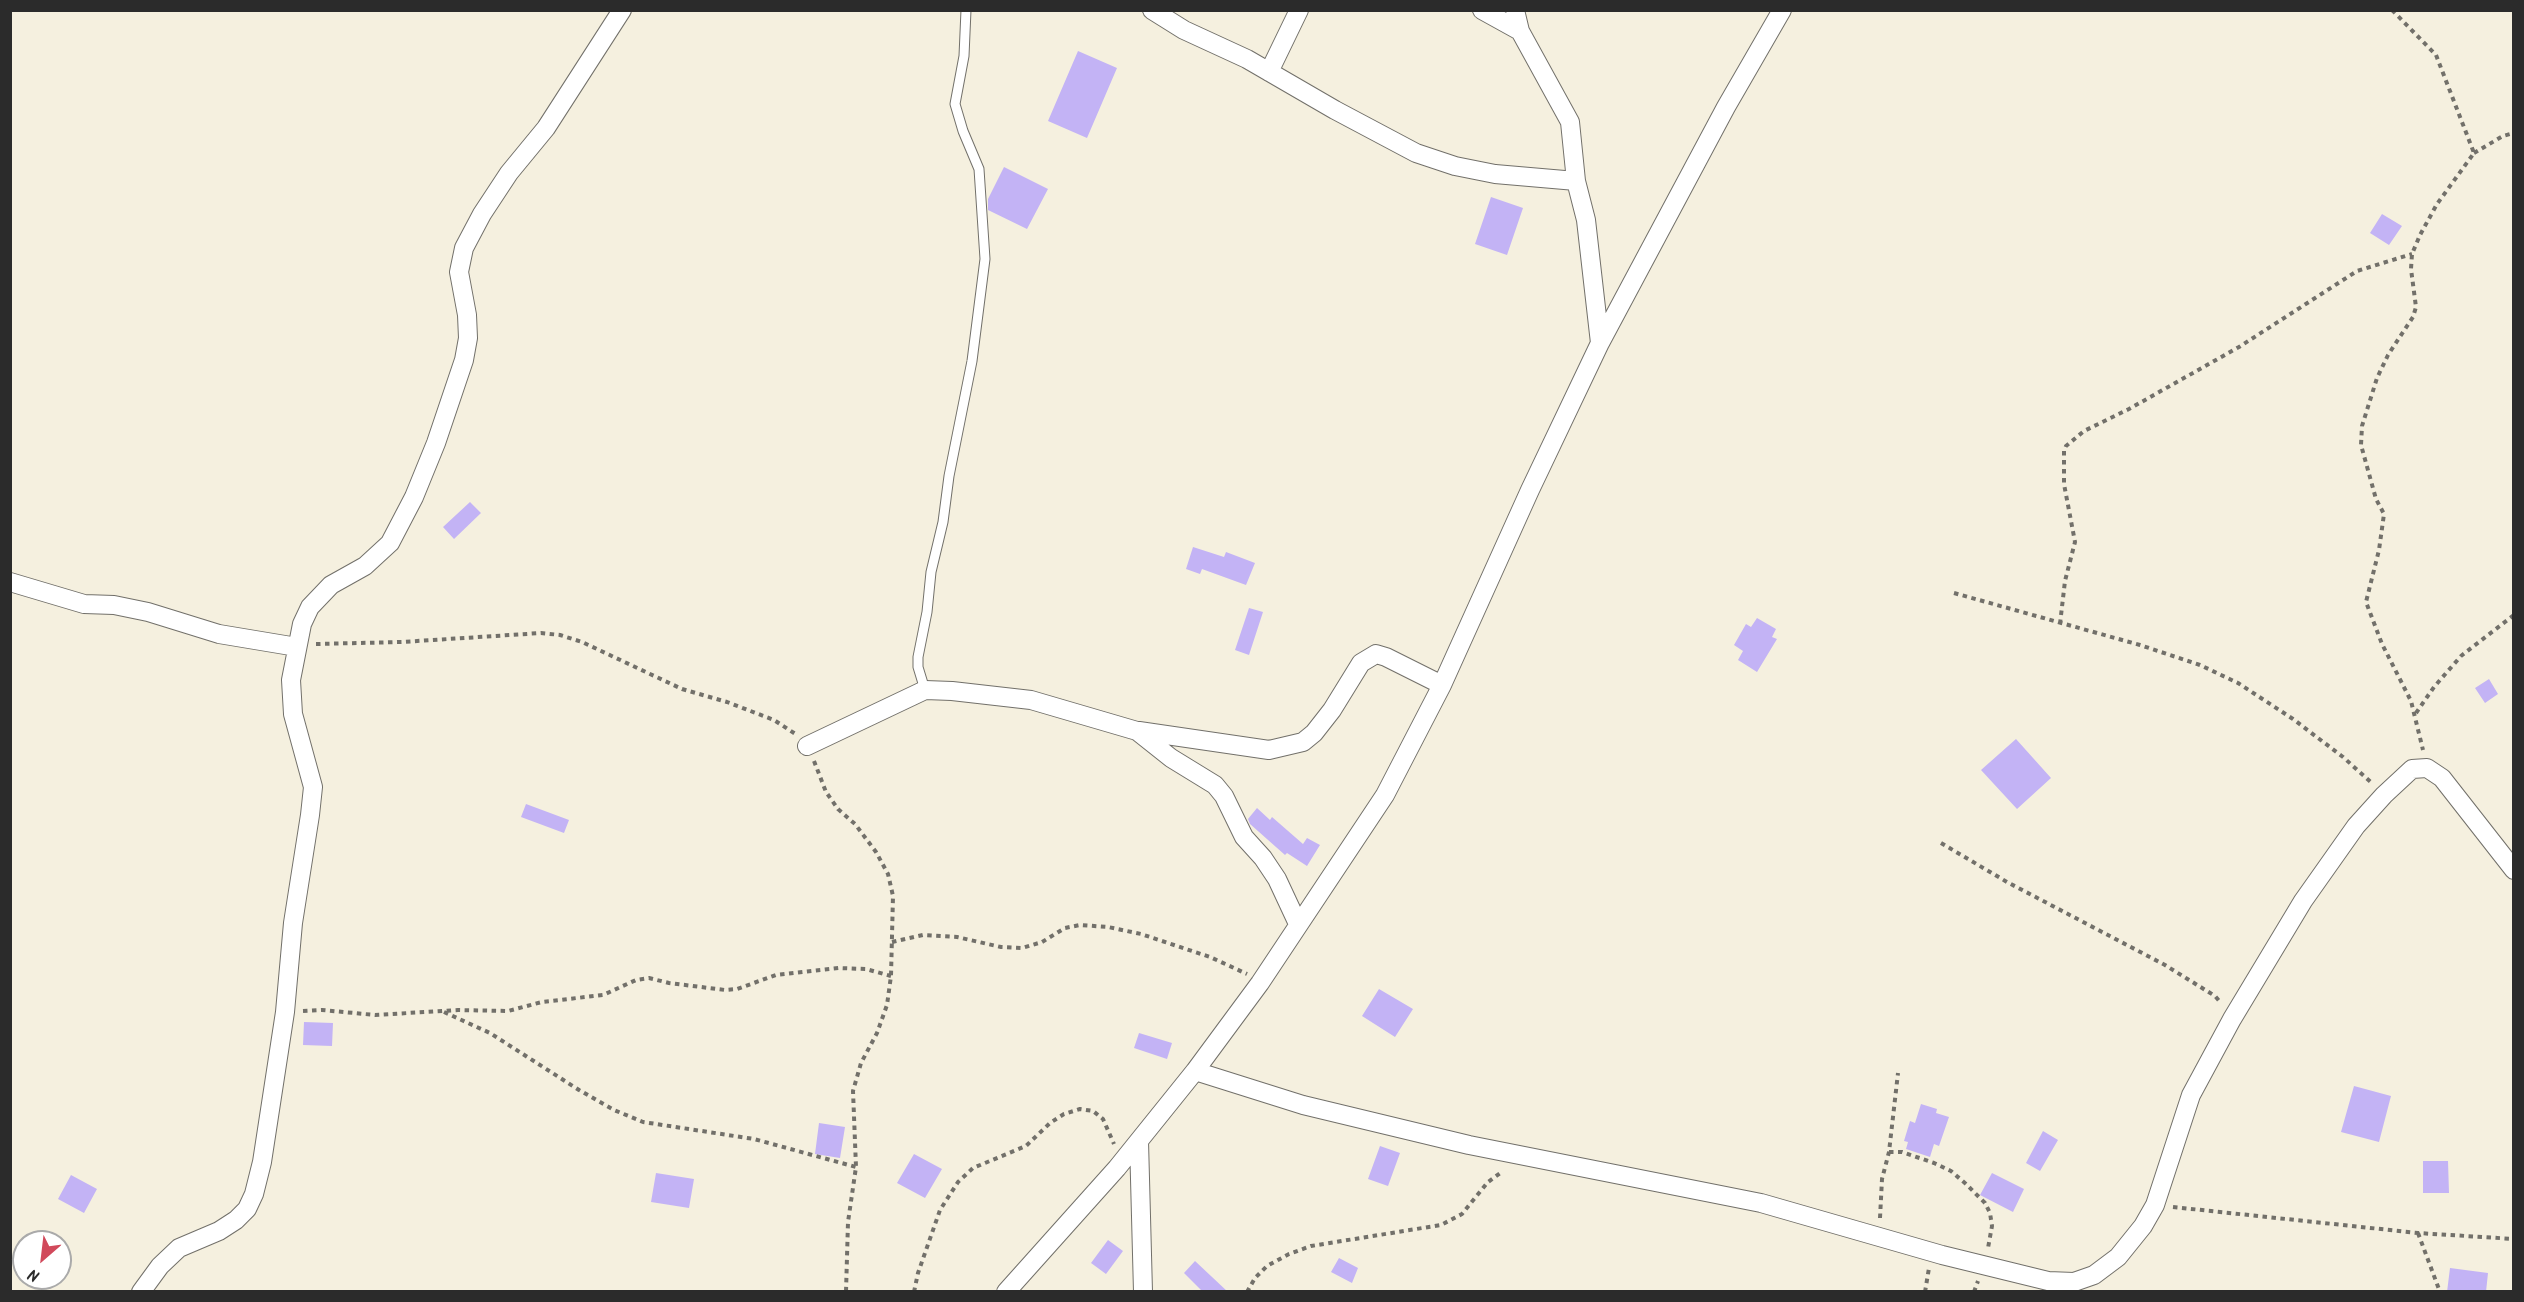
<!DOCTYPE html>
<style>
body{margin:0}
#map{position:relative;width:2524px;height:1302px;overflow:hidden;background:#f5f0df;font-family:Kalam,sans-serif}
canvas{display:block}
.frame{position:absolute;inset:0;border:12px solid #2b2b2b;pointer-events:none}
.north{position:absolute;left:12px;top:1230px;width:60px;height:60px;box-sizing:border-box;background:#fff;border:2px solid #aaa;border-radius:50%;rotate:208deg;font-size:16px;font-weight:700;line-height:24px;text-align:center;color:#2b2b2b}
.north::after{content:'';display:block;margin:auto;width:21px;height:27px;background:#d1495b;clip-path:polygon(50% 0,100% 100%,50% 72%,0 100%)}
</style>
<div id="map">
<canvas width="2524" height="1302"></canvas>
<div class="frame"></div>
<div class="north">N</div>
</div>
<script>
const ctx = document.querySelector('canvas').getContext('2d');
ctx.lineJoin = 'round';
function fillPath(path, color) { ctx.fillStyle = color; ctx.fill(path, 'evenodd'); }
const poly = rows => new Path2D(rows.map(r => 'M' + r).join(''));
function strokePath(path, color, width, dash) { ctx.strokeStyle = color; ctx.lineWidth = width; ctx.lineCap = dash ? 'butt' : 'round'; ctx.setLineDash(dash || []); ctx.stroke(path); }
const building = poly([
 [1078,51,1117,68,1087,138,1048,121],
 [1004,167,1048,189,1027,229,988,210,988,199],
 [1491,197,1523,208,1507,255,1475,244],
 [2382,214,2402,226,2389,245,2370,233],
 [470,502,481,513,454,539,443,527],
 [1193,547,1224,557,1226,552,1255,563,1246,585,1202,569,1200,574,1186,569],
 [1249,608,1263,612,1249,655,1235,650],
 [1757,618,1776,629,1772,637,1777,639,1757,672,1738,660,1743,651,1734,645,1746,624,1751,627],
 [2489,679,2498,694,2485,703,2475,688],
 [2016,739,2051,778,2017,809,1981,770],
 [526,804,569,820,564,833,521,817],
 [1257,808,1270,820,1272,817,1303,844,1307,838,1320,845,1307,866,1287,853,1285,855,1250,824,1248,819],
 [1379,989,1413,1009,1395,1037,1362,1016],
 [304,1022,333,1023,332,1046,303,1045],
 [1139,1033,1172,1043,1167,1059,1134,1048],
 [2354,1086,2391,1096,2379,1142,2341,1132],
 [1921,1104,1937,1109,1936,1113,1949,1117,1939,1146,1934,1144,1930,1157,1906,1149,1908,1142,1904,1141,1910,1121,1915,1123],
 [819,1123,845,1127,840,1158,815,1154],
 [2043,1131,2058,1140,2040,1171,2026,1163],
 [1380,1146,1400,1153,1388,1186,1368,1179],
 [914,1154,942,1169,925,1198,897,1183],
 [2423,1161,2448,1161,2449,1193,2423,1193],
 [656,1173,694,1179,689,1208,651,1202],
 [1992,1173,2024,1189,2013,1212,1980,1195],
 [71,1175,97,1189,84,1213,58,1199],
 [1108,1240,1123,1251,1106,1274,1091,1263],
 [1339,1258,1358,1268,1352,1283,1331,1272],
 [1195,1261,1228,1292,1203,1292,1184,1273],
 [2450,1268,2488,1273,2486,1292,2447,1292]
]);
const path = poly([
 [2392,10,2436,55,2474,153,2437,204,2420,235,2412,254,2411,269,2416,307,2413,317,2388,355,2377,378,2362,426,2361,445,2376,499,2384,514,2379,550,2366,602,2382,644,2411,701,2423,750],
 [2474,153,2503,136,2514,133],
 [1954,593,2140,645,2200,665,2238,683,2293,719,2343,757,2373,784],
 [2060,624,2065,581,2075,542,2064,484,2064,451,2066,446,2084,431,2129,409,2239,347,2357,271,2412,254],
 [316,644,402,642,541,633,560,635,582,642,682,689,727,702,774,720,797,735],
 [2416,713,2434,687,2461,656,2514,615],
 [814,761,826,792,838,809,855,824,876,852,888,874,893,896,891,976,887,1005,877,1033,861,1063,853,1091,856,1167,848,1222,846,1292],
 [1941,843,2007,882,2165,965,2215,996,2221,1003],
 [892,942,923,935,957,937,1001,947,1022,948,1042,942,1065,928,1080,925,1108,927,1141,934,1210,957,1247,974],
 [303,1011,322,1010,375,1015,458,1010,508,1011,542,1002,603,995,636,980,649,978,669,983,725,990,737,989,776,975,839,968,866,969,891,976],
 [444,1012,490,1033,579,1090,614,1110,643,1122,754,1139,856,1167],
 [1889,1152,1902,1152,1934,1163,1951,1171,1966,1184,1985,1203,1990,1213,1992,1226,1988,1248],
 [2173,1207,2418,1233,2514,1239],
 [1880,1218,1882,1179,1889,1152,1898,1073],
 [2418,1233,2440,1292],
 [914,1292,918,1273,940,1210,958,1182,973,1168,1026,1146,1050,1123,1064,1114,1080,1109,1093,1111,1103,1119,1114,1144],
 [1247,1292,1255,1278,1267,1266,1289,1254,1311,1246,1441,1225,1462,1214,1488,1182,1503,1171],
 [1925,1292,1929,1268],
 [1974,1292,1978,1281]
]);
const lane = poly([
 [925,690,918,667,918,657,927,612,931,572,943,522,949,476,972,361,985,259,979,169,963,131,955,104,964,56,966,10]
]);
const street = poly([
 [1152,10,1184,30,1247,59,1335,110,1416,153,1455,166,1495,174,1576,181],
 [1482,10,1520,31],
 [1515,10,1520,31,1570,122,1576,181,1586,220,1600,343],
 [1269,72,1299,10],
 [10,582,84,604,114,605,148,612,219,634,297,647],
 [1139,731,1269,750,1303,742,1314,733,1332,710,1361,663,1376,654,1386,657,1442,685],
 [807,746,925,690,952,691,1031,700,1137,731,1171,758,1215,785,1224,796,1244,837,1263,858,1277,879,1298,924],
 [1195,1071,1303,1105,1469,1145,1761,1203,1942,1255,2048,1281,2074,1282,2094,1275,2118,1257,2143,1226,2155,1205,2191,1095,2232,1019,2303,901,2356,826,2384,795,2412,769,2427,768,2442,778,2514,870],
 [1139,1141,1143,1292],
 [141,1292,160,1266,179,1248,219,1231,236,1220,247,1209,254,1194,262,1162,285,1012,293,923,310,815,313,787,293,714,291,680,302,624,310,607,331,585,365,566,390,543,414,497,436,443,464,360,468,338,467,315,459,272,464,248,482,214,509,173,546,128,622,10],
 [1006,1292,1117,1168,1195,1071,1260,983,1385,795,1442,685,1530,490,1600,343,1726,107,1782,10]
]);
fillPath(building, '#c3b3f5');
strokePath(lane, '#72706a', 11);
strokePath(street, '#72706a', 20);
strokePath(path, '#72706a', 4, [4.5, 4.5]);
strokePath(lane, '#fff', 9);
strokePath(street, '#fff', 18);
</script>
